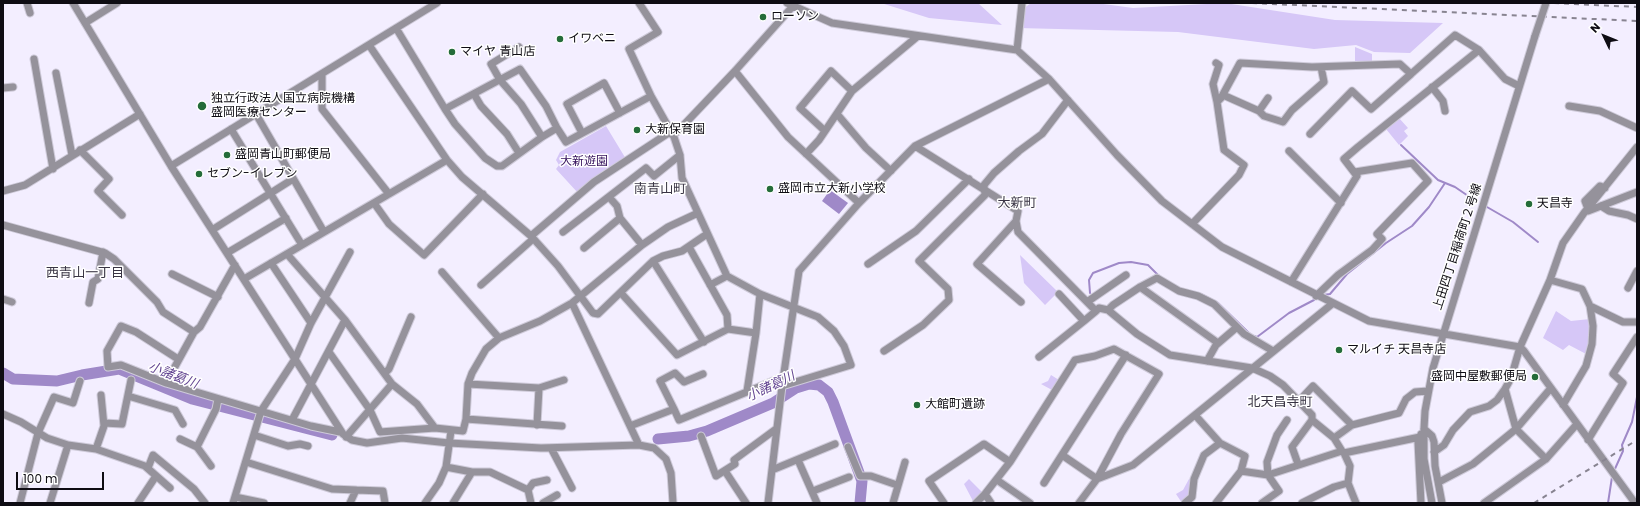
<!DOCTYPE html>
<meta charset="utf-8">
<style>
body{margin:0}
#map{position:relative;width:1640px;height:506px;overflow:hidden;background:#f3eeff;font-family:Poppins,sans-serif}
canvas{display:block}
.frame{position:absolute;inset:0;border:4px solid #0e0c13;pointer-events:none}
.north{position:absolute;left:1584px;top:16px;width:40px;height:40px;-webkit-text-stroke:3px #fff;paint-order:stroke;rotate:313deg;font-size:11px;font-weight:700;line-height:16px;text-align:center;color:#0e0c13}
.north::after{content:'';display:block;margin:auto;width:14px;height:18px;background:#0e0c13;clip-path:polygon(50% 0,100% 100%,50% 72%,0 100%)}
.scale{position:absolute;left:16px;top:472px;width:88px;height:18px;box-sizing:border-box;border:2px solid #0e0c13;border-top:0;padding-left:5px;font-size:12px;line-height:14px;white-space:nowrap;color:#0e0c13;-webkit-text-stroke:3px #fff;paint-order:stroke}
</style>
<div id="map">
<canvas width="1640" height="506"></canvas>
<div class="frame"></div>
<div class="north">N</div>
<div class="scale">100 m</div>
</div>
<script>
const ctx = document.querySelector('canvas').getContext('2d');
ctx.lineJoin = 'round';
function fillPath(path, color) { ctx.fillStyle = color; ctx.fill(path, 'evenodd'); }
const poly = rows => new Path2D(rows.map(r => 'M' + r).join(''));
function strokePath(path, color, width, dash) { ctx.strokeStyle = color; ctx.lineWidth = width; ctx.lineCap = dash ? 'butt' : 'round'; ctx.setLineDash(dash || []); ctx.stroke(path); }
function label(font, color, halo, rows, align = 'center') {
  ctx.font = font + ' Poppins,"Noto Sans JP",sans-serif'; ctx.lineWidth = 3; ctx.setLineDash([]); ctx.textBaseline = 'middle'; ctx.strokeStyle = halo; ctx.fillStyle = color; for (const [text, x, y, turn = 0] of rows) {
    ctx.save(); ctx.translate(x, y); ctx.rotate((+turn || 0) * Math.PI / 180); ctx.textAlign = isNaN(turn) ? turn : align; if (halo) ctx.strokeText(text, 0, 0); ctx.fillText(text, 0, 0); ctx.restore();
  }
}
const green = poly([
 [881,3,978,3,1002,25,929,18],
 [1031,3,1096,3,1133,8,1225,3,1335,20,1443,23,1410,53,1374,52,1356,45,1314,49,1178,32,1018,28,1023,9],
 [1355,47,1372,54,1372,61,1355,61],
 [1399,118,1408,128,1404,131,1408,136,1399,145,1386,129],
 [606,126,626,159,578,193,556,169,559,165,556,160,560,152],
 [1020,255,1058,292,1045,305,1024,283],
 [1556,311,1571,321,1590,319,1588,355,1569,345,1563,350,1543,338],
 [1051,375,1059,380,1052,390,1041,384,1048,381],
 [969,479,982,492,973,501,964,484],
 [1189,479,1191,480,1188,498,1182,503,1176,494,1183,490]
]);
const water = poly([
 [830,190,848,203,839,214,822,201]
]);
const stream = poly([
 [1401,145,1438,180,1455,187,1477,202],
 [1487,207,1513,222,1538,242],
 [1090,293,1089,280,1093,273,1119,263,1131,262,1148,265,1159,276],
 [1201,294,1218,303,1250,334],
 [1323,295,1330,294,1347,274,1386,243,1412,226,1429,207,1445,183],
 [1254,336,1257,337,1289,313,1314,300],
 [1614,471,1623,451,1622,445,1632,422,1637,397],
 [1608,503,1612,477]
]);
const river = poly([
 [3,373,13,379,57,381,82,375,119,369,192,399,332,435],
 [658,439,689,436,707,431,773,403,796,388,809,384,819,385,828,392,833,402,862,481,860,503]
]);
const minor = poly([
 [27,3,30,13],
 [73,3,171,166,343,434,352,440,367,443,402,438,449,443,541,448,639,445,654,448,666,459,671,473,673,503],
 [639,3,658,32,629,49,651,96,674,137,680,155,682,178,727,276,760,294,818,317,834,331,844,346,851,365,782,386],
 [787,3,832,23,1017,50,1049,79,1117,155,1162,201,1222,247,1369,321,1520,347,1524,351,1635,503],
 [85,23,117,3],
 [396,28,445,109,455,124,485,158,497,166,502,166,542,137,557,128,546,106,520,69,445,109],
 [369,45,447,160,462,177,531,236,558,266,593,313,598,314,653,261,663,256,682,251,707,234],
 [519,47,491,64,500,80,521,104,542,137],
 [1017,50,1022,3],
 [34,59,53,169],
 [1216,63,1219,65,1213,84,1217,102,1221,98,1240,63,1312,67,1400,64,1411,74,1455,35,1479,50],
 [735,71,788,137,859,203],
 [56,73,72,155],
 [322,74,322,109,389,194],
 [1432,87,1443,101,1445,111],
 [3,88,13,87],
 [474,94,481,106,507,134,519,153],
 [1223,95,1259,111],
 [1268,98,1259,111,1264,116,1283,122,1292,110,1324,82,1321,67],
 [1569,106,1600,111,1637,128],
 [256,114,324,232],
 [837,114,866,148,891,171],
 [557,128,566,142,651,96],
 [231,129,302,245],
 [825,131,800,108,831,71,852,91],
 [582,133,567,104,604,83,620,113],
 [1310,134,1352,91,1371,109,1411,74],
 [915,146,1018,211,1016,221,1018,232,1096,311,1099,308,1108,310,1113,305,1140,287,1157,278,1179,291,1198,296,1214,304,1244,334,1273,351],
 [80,150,109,179,98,191,122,215],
 [1289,151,1341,203],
 [806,154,819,140,852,91,918,36],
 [171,166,437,3],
 [3,191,25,185,140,114],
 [609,197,617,206,620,218,642,245],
 [374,203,389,224,424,255,483,194],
 [1601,206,1609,211,1628,215,1637,219],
 [1588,209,1585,201,1600,186,1605,188],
 [1588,211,1637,192],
 [1016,221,977,264,1021,302],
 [1192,224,1239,175,1244,165,1224,150,1217,102],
 [3,225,105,253,114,259,157,302,163,312,194,332],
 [212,230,293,179],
 [563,232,646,168,654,176,680,155],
 [531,236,594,182,667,134,677,132,735,71,793,6],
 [689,247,727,315,728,329],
 [584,248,620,218],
 [227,253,286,218],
 [287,254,345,320,392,384,417,404,435,428,463,431,466,419,468,384,472,373,486,349,499,338,540,321,572,303,642,245,668,227,698,213],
 [653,261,704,342],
 [271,263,311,323],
 [868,264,916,231,969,179],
 [235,265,200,327,194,332,166,383,311,426,340,432],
 [442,272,499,338],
 [172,274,218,297],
 [244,279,447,160],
 [1550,280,1582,289,1590,306,1593,326,1592,344,1586,366,1563,405],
 [1291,282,1357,176,1344,159,1358,147,1479,50,1505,79,1519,86],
 [481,285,533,239],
 [710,285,727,276],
 [1140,287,1218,343],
 [1628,288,1637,271],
 [621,293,677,355,728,329,756,333],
 [1059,294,1084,321,1096,311],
 [1316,296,1338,275,1372,250,1382,239,1377,234,1428,181,1412,163,1355,172],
 [3,299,12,302],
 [1087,302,1126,275],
 [89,303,93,282,98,279,103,252],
 [572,303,639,445],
 [1590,306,1623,322,1637,322],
 [1108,310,1137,334,1170,355,1252,368,1270,376,1283,385,1312,415,1312,420,1334,438,1342,451,1344,453,1350,466,1348,483,1356,503],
 [884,351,923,325,949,300,948,289,919,261,985,195,984,185,994,173,1019,151,1042,134,1068,100],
 [329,352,370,410,380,432,435,428],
 [1039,357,1084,321],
 [1207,361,1216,345,1237,327],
 [385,373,389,369,411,317],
 [166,383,121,365,108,367,107,351,121,326,136,332,178,359],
 [468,384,539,388,564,380],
 [1505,389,1516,429,1546,459,1577,424],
 [747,391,756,333,760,294],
 [128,396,175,410,183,424],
 [1298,402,1313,386,1352,425],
 [674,409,679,420,783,377],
 [3,414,21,422,47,438,68,445,50,503],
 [466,419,562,426],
 [292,420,345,320],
 [104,423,122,424,131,380],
 [537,425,539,388],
 [630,426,674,409,660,381,675,373,684,382,703,374],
 [1424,429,1432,436,1434,442,1435,466,1442,503],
 [1421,434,1418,442,1421,503],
 [254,435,288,446,300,444,308,446],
 [701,436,716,476,735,464,734,460,776,429],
 [346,437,392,384],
 [1334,438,1352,425,1399,413,1406,399,1415,392,1428,391],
 [180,439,197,447],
 [1588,440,1623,383,1613,374,1637,337],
 [68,445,96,449,145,466,170,488],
 [848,447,860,476,871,476,897,485],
 [551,448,572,488],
 [96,449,104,426,101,395],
 [1434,452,1444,445,1453,430,1470,412,1489,406,1497,400,1505,389,1511,378,1520,347,1550,280,1563,243,1584,213,1637,147],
 [1344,453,1420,437],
 [1062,455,1097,479],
 [798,460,817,503],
 [246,462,332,489,356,490],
 [1298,464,1292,447,1312,420],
 [211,466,197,447,216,409,218,399],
 [446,467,472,472],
 [148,468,153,455,194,489,205,503],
 [772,470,835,444],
 [725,471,746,503],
 [1241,471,1268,475,1342,451],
 [1097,479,1133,465,1332,304],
 [997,480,1030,503],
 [1439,482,1473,464,1516,429,1551,388],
 [1044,483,1126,355],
 [528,490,531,503],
 [813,491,849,477],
 [235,497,264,503],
 [20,503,38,433,54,397,73,403,80,381],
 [138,503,156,476],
 [233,503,261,411,295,359,311,323,350,252],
 [350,503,356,490,383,491,385,503],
 [425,503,439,483,446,467,451,431],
 [453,503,472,472,490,472,528,490,533,483,547,480],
 [543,503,557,495],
 [768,503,782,386,799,271,859,203,915,146,1049,79],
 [893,503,905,462],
 [944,503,929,481,984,444,1010,462],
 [976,503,985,494],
 [991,503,985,494,1010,462,1075,360,1095,356,1114,349,1159,374,1121,434,1097,479,1079,503],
 [1185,503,1192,497,1194,479,1204,455,1220,443,1195,415],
 [1216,503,1241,471,1245,456,1220,443],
 [1262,503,1279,491,1268,475,1267,462,1277,435,1287,420],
 [1302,503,1334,487,1348,483],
 [1432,503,1424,459,1424,429,1425,411,1433,368,1535,36],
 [1484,503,1546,459]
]);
const rail = poly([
 [1252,3,1637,21],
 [1554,3,1637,7],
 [1534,503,1637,440]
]);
const minorBridge = poly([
 [1535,36,1546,3]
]);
const markers = [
 [763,17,4,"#246c39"],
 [560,39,4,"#246c39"],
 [452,52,4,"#246c39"],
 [202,106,5,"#246c39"],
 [637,130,4,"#246c39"],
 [227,155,4,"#246c39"],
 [199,174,4,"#246c39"],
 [770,189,4,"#246c39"],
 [1529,204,4,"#246c39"],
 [1339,350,4,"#246c39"],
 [1535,377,4,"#246c39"],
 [917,405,4,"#246c39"]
];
const poiNames = [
 ["ローソン",771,17],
 ["イワベニ",568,39],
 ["マイヤ 青山店",460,52],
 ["独立行政法人国立病院機構",211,99],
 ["盛岡医療センター",211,113],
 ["大新保育園",645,130],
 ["盛岡青山町郵便局",235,155],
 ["セブン-イレブン",207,174],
 ["盛岡市立大新小学校",778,189],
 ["天昌寺",1537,204],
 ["マルイチ 天昌寺店",1347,350],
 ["盛岡中屋敷郵便局",1527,377,"right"],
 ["大館町遺跡",925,405]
];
const parkNames = [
 ["大新遊園",584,162]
];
const streetNames = [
 ["上田四丁目稲荷町２号線",1458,247,-72]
];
const neighbourhoodNames = [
 ["南青山町",660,190],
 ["大新町",1017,204],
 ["西青山一丁目",85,274],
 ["北天昌寺町",1280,403]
];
const waterNames = [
 ["小諸葛川",173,376,21],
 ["小諸葛川",771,387,-26]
];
fillPath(green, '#d6c7f7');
fillPath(water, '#9f89c8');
strokePath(stream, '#9f89c8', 2);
strokePath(river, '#9f89c8', 11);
strokePath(minor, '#cecad9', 9);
strokePath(minor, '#95929b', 7);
strokePath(rail, '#888491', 2, [5, 5]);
strokePath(minorBridge, '#cecad9', 9, []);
strokePath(minorBridge, '#95929b', 7);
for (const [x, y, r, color] of markers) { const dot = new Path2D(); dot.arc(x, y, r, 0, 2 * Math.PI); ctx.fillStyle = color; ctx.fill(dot); strokePath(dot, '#fff', 1.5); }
label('12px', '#0e0c13', '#fff', poiNames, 'left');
label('12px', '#34105b', '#fff', parkNames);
label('12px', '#0e0c13', '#fff', streetNames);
label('13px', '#393444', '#fff', neighbourhoodNames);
label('italic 13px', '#624491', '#fff', waterNames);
</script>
